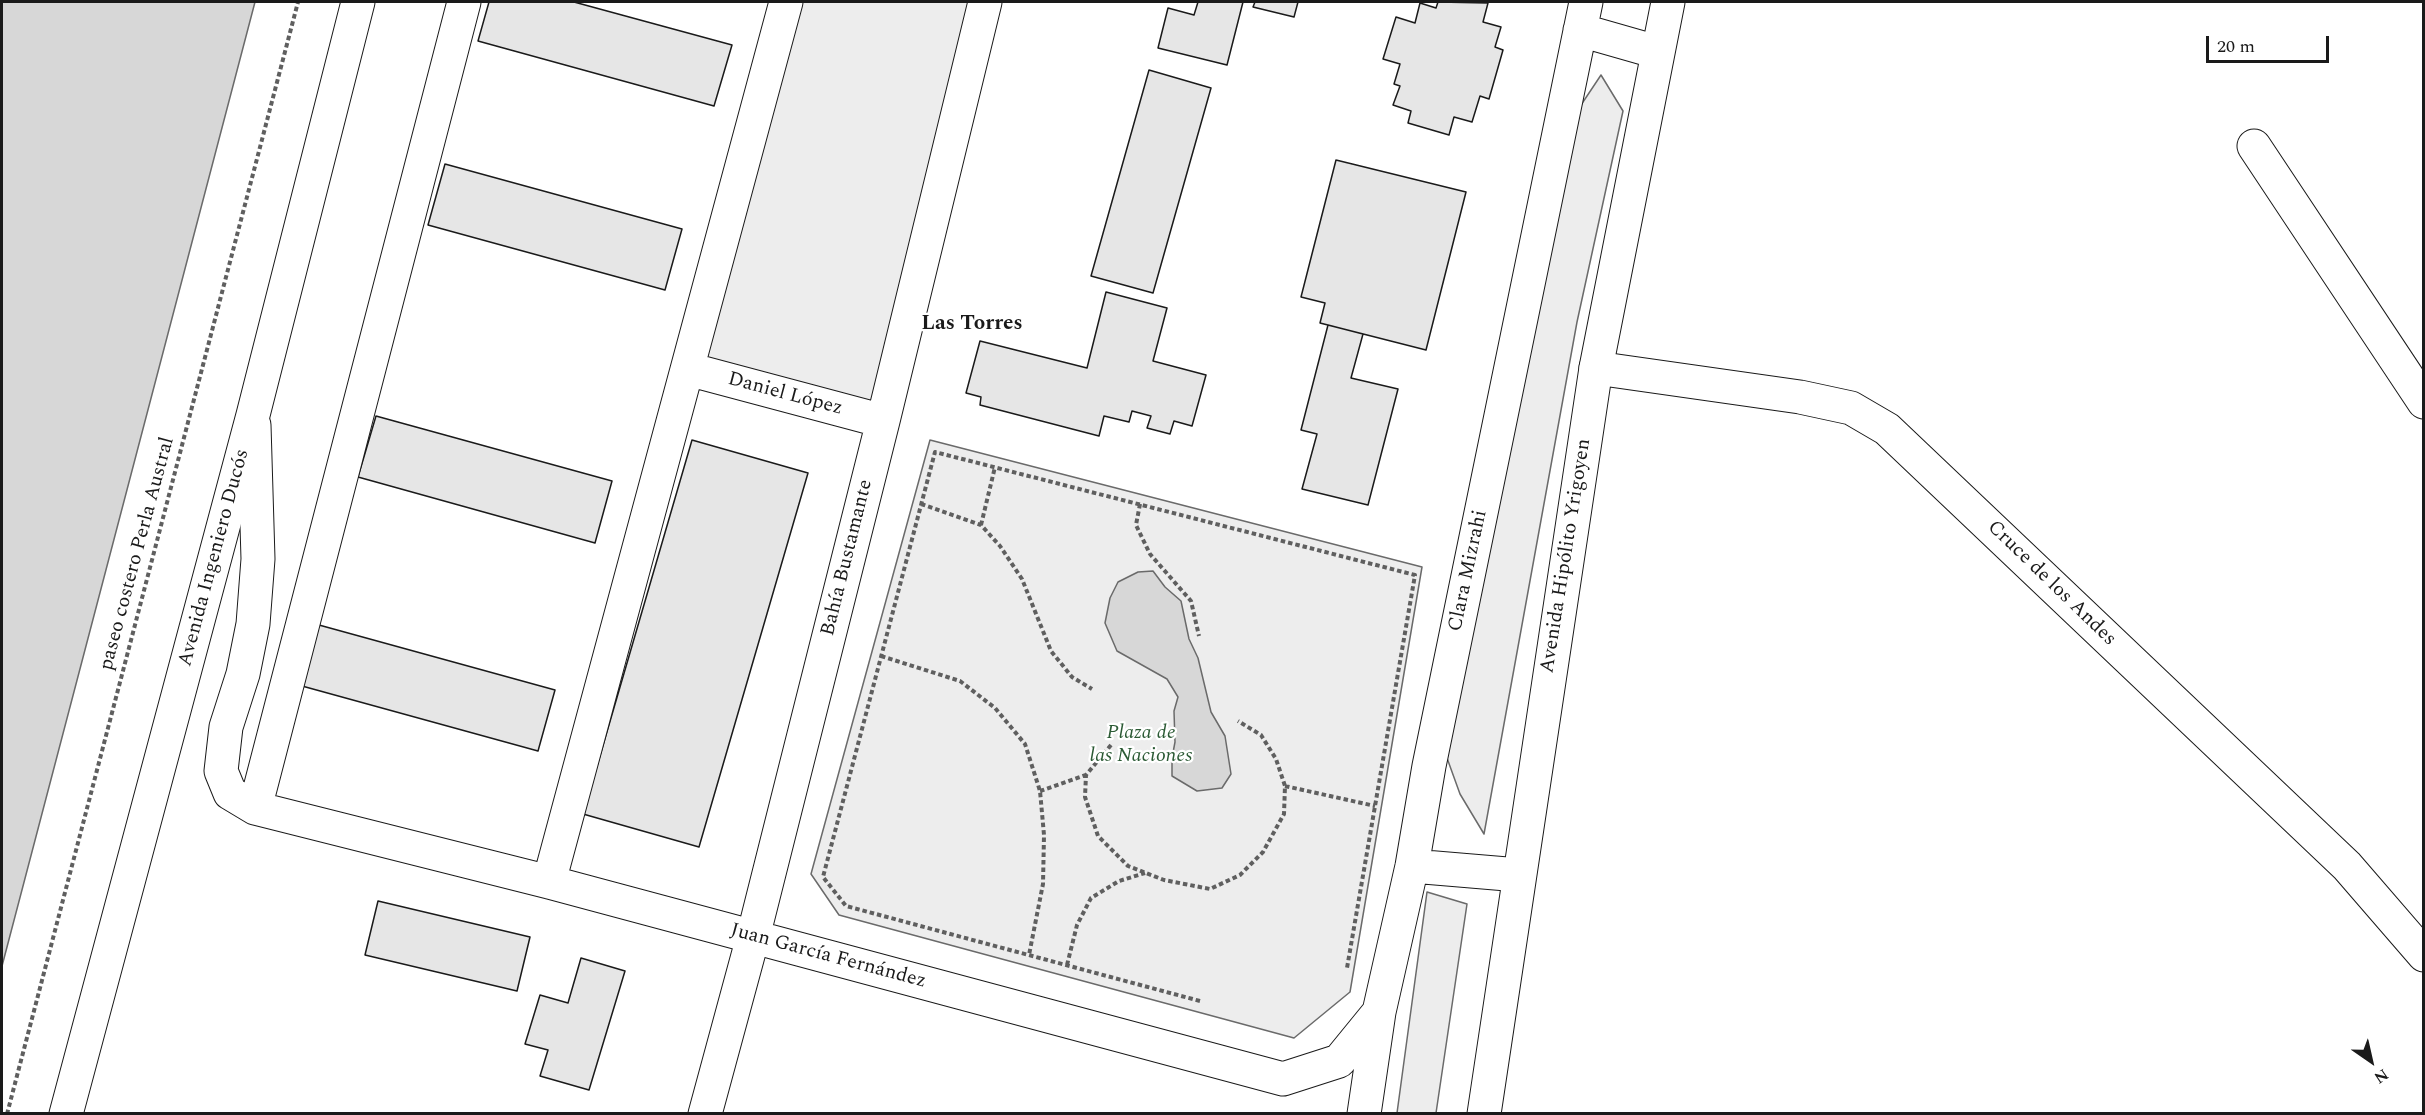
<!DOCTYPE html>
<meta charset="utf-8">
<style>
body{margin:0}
#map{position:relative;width:2425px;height:1115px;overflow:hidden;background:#fff;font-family:Spectral,serif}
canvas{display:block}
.frame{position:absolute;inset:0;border:3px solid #1a1a1a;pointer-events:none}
.north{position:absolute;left:2341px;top:1031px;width:60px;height:60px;-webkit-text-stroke:4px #fff;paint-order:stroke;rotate:146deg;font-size:16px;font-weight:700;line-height:24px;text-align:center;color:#1a1a1a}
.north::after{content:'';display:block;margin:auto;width:21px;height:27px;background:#1a1a1a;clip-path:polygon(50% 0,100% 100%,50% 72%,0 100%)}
.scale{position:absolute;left:2206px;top:36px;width:123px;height:27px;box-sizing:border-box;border:3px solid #1a1a1a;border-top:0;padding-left:8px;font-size:18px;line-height:21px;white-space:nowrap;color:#1a1a1a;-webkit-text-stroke:4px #fff;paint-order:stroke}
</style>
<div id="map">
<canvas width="2425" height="1115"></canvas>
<div class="frame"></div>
<div class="north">N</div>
<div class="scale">20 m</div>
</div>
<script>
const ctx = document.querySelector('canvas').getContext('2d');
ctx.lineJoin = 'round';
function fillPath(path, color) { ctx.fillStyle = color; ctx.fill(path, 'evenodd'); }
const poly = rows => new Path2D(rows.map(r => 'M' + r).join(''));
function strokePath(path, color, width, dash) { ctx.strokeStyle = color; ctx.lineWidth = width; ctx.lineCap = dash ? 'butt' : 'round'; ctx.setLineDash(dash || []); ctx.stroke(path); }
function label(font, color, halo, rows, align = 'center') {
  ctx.font = font + ' Spectral,serif'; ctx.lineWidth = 4.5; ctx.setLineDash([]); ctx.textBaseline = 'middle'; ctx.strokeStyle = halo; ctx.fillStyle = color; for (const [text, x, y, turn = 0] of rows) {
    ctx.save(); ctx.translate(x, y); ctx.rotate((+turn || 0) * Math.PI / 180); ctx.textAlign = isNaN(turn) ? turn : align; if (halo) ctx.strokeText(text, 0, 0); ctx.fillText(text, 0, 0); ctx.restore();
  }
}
const built = poly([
 [786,2,985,2,883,421,688,369,786,2],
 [1601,75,1623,111,1577,322,1484,834,1460,794,1447,758,1565,129,1601,75],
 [930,440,1422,567,1350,992,1294,1038,839,915,811,874,930,440],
 [1427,892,1467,904,1436,1113,1397,1113,1427,892]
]);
const water = poly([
 [2,2,255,2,2,966,2,2],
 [1153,571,1165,587,1181,601,1189,639,1198,658,1211,712,1225,736,1231,774,1222,788,1197,791,1172,776,1172,758,1175,742,1174,711,1178,697,1167,679,1117,651,1105,623,1110,598,1118,582,1138,572,1153,571]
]);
const building = poly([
 [489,2,574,2,732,45,714,106,478,41,489,2],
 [1198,2,1243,2,1227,65,1158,48,1168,8,1194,15,1198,2],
 [1255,2,1298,2,1294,17,1253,7,1255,2],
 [1438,2,1488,3,1483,22,1501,27,1495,47,1503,50,1489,99,1480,96,1472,122,1454,117,1449,135,1408,123,1411,111,1393,105,1400,86,1394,84,1400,64,1383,59,1396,17,1415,23,1420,3,1436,8,1438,2],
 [1149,70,1211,88,1153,293,1091,276,1149,70],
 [1336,160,1466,192,1426,350,1320,323,1325,303,1301,297,1336,160],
 [445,164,682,229,665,290,428,225,445,164],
 [1106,292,1167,308,1153,361,1206,375,1192,426,1174,421,1170,434,1147,428,1151,416,1132,411,1129,422,1104,416,1099,436,980,405,981,397,966,393,980,341,1087,368,1106,292],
 [1328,325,1363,334,1351,378,1398,389,1368,505,1302,489,1317,434,1301,430,1328,325],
 [376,416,612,481,595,543,358,477,376,416],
 [692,440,808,473,699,847,583,814,692,440],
 [319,625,555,690,538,751,302,686,319,625],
 [378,901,530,937,517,991,365,955,378,901],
 [581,958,625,971,589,1090,540,1076,548,1050,525,1044,540,995,568,1003,581,958]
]);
const path = poly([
 [921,504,981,525,1000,546,1022,579,1051,651,1072,677,1092,689],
 [1140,504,1136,525,1150,554,1191,601,1199,636],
 [981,525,995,467],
 [881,656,960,681,995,708,1025,744,1040,791,1044,835,1043,884,1029,955],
 [1111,745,1086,775,1085,797,1098,836,1128,866,1164,880,1210,889,1240,875,1263,852,1284,814,1285,786,1276,759,1261,735,1238,721],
 [1285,786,1375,806],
 [1040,791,1086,775],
 [1067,965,1077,925,1091,898,1119,881,1145,873],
 [1200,1001,846,906,823,877,935,452,1415,575,1347,968],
 [7,1114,298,2]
]);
const minor = poly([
 [1580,30,1657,52],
 [2254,146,2424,402],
 [1596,368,1800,397,1851,408,1887,429,2347,866,2424,955],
 [688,369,883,421],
 [254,425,258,559,253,624,243,674,226,727,221,771,230,793,255,808,549,882,1283,1079,1339,1061,1379,1012],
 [255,808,464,2],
 [1412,866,1519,875],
 [549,882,786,2],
 [705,1114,753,937,883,421,985,2],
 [1364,1114,1379,1012,1412,866,1429,766,1586,2]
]);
const highway = poly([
 [66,1114,253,415,358,2],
 [1484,1114,1596,368,1668,2]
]);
const streetNames = [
 ["Daniel López",785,395,15],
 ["paseo costero Perla Austral",138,554,-75],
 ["Avenida Hipólito Yrigoyen",1567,556,-81],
 ["Avenida Ingeniero Ducós",215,558,-75],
 ["Bahía Bustamante",848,558,-76],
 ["Clara Mizrahi",1469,571,-78],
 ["Cruce de los Andes",2051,584,44],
 ["Juan García Fernández",828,957,15]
];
const parkNames = [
 ["Plaza de",1141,734],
 ["las Naciones",1141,757]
];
const neighbourhoodNames = [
 ["Las Torres",972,325]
];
fillPath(built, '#ededed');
strokePath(built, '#6a6a6a', 1.5);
fillPath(water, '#d7d7d7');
strokePath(water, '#6a6a6a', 1.5);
fillPath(building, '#e6e6e6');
strokePath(building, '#1a1a1a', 1.5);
strokePath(minor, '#1a1a1a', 35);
strokePath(highway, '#1a1a1a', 35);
strokePath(path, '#5f5f5f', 4, [4.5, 3]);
strokePath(minor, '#fff', 33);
strokePath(highway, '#fff', 33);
label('20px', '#1a1a1a', '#fff', streetNames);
label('italic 20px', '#2b5a34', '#fff', parkNames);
label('bold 21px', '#1a1a1a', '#fff', neighbourhoodNames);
</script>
